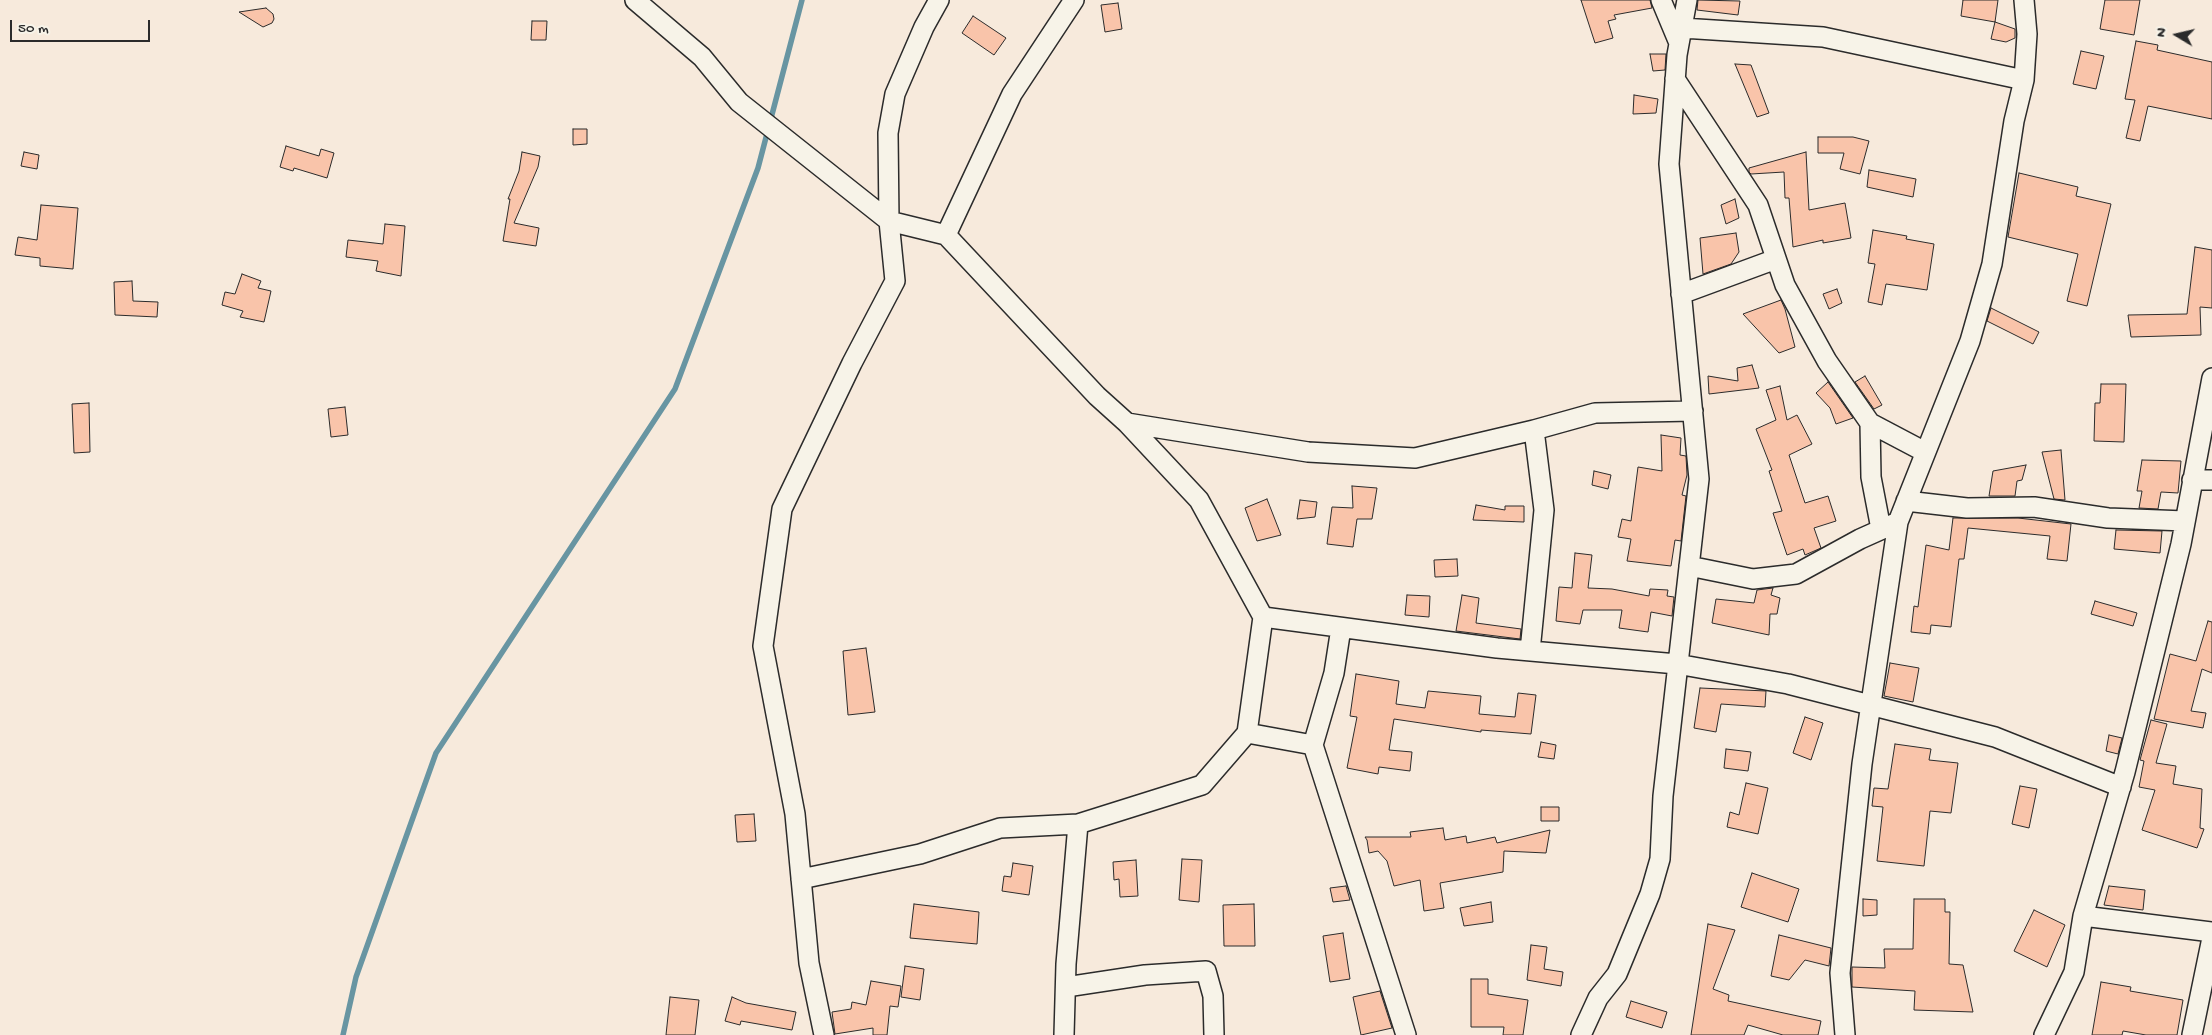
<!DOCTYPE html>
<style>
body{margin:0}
#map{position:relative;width:2212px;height:1035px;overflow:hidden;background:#f7eadc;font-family:"Gochi Hand",sans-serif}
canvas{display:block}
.north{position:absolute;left:2152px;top:10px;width:50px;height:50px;-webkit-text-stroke:4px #f7f3e8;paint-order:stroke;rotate:279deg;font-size:14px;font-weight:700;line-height:20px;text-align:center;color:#2b2b2b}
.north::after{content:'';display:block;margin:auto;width:18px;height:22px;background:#2b2b2b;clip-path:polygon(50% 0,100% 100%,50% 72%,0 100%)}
.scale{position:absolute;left:10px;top:20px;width:140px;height:22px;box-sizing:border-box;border:2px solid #2b2b2b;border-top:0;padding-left:6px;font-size:15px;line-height:18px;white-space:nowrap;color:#2b2b2b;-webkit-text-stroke:4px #f7f3e8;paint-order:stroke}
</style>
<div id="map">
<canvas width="2212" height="1035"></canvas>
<div class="north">N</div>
<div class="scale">50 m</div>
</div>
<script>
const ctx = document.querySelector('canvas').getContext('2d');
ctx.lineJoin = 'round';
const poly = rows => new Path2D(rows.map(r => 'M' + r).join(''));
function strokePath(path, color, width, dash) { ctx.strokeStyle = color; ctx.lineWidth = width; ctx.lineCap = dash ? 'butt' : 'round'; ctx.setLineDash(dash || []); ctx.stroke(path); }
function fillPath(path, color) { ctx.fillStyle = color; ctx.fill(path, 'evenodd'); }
const stream = poly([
 [343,1035,356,977,436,753,675,389,758,168,802,0]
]);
const building = poly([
 [1581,0,1650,0,1652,8,1614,15,1616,19,1608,21,1613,38,1595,43,1581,0],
 [1698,0,1740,1,1738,15,1697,10,1698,0],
 [1963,0,1998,0,1995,22,1961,16,1963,0],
 [2105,0,2140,0,2134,35,2100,29,2105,0],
 [1118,3,1122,29,1105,32,1101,5,1118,3],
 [266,8,273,14,274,19,272,23,263,27,239,12,266,8],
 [973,16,1006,38,994,55,962,33,973,16],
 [532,21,547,21,546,40,531,40,532,21],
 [1995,22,2015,29,2015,38,2006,42,1991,39,1995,22],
 [2136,41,2158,45,2157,50,2212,62,2212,119,2148,106,2140,141,2126,138,2135,100,2125,99,2136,41],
 [2081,51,2104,56,2096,89,2073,84,2081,51],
 [1650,54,1666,54,1665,70,1653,71,1650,54],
 [1735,64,1751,65,1769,113,1757,117,1735,64],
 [1634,95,1658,99,1656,113,1633,114,1634,95],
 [573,129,587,129,587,144,573,145,573,129],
 [1818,137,1853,137,1869,141,1860,174,1840,169,1844,153,1818,153,1818,137],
 [286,146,319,156,321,149,334,153,327,178,294,168,293,171,280,167,286,146],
 [24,152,39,155,37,169,21,166,24,152],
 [522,152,540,156,538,167,514,223,539,228,536,246,503,241,510,199,508,199,519,171,522,152],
 [1806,152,1809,210,1845,203,1851,238,1823,243,1823,240,1793,247,1789,198,1785,198,1784,172,1751,174,1749,172,1749,168,1806,152],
 [1869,170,1916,179,1913,197,1867,187,1869,170],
 [2019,173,2078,187,2076,196,2111,204,2087,306,2067,301,2078,254,2008,237,2019,173],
 [1735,199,1739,218,1726,224,1721,205,1735,199],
 [41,205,78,208,73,269,40,266,40,258,15,255,18,237,37,240,41,205],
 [385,224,405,226,401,276,376,271,378,261,346,257,348,240,383,244,385,224],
 [1873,230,1907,236,1906,239,1934,244,1927,290,1886,284,1882,305,1868,302,1875,264,1868,263,1873,230],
 [1736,233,1739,252,1731,264,1703,274,1700,238,1736,233],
 [2195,247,2212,250,2212,308,2200,307,2201,335,2131,337,2128,315,2187,314,2195,247],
 [242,274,261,281,258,288,271,291,264,322,240,317,243,311,222,305,225,292,235,294,242,274],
 [132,281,133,301,158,302,157,317,115,315,114,282,132,281],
 [1837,289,1842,303,1829,309,1823,294,1837,289],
 [1781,300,1785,309,1795,347,1779,353,1743,314,1781,300],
 [1991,308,2039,332,2033,344,1987,321,1991,308],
 [1752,365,1759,388,1709,394,1708,376,1738,381,1737,368,1752,365],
 [1865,376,1882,405,1874,409,1855,382,1865,376],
 [1828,382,1853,418,1836,424,1830,408,1816,393,1828,382],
 [2101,384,2126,384,2124,442,2094,441,2095,403,2100,403,2101,384],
 [1780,386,1787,420,1797,415,1812,444,1789,455,1805,503,1828,496,1836,521,1814,528,1821,548,1805,555,1803,549,1787,555,1773,513,1782,511,1769,471,1772,470,1756,429,1776,420,1766,390,1780,386],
 [89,403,90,452,74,453,72,404,89,403],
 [345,407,348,435,331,437,328,409,345,407],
 [1661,435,1681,438,1680,455,1686,456,1687,475,1682,495,1686,496,1681,541,1675,540,1671,566,1627,561,1631,539,1618,537,1622,519,1631,521,1638,467,1662,471,1661,435],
 [2061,450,2065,500,2054,499,2042,452,2061,450],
 [2142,460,2181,461,2178,493,2161,492,2158,509,2139,508,2142,491,2137,491,2142,460],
 [2026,465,2022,480,2017,481,2015,496,1989,496,1993,471,2026,465],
 [1594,471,1611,475,1608,489,1592,485,1594,471],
 [1352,486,1377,488,1372,519,1357,519,1353,547,1327,544,1332,507,1353,508,1352,486],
 [1267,499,1281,535,1257,541,1245,508,1267,499],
 [1300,500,1317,502,1315,517,1297,519,1300,500],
 [1476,505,1505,510,1505,506,1524,506,1524,522,1473,520,1476,505],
 [1953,518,2018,518,2071,524,2067,561,2047,559,2050,536,1968,528,1964,559,1959,559,1951,627,1931,625,1930,634,1911,632,1914,606,1918,607,1926,545,1949,550,1953,518],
 [2116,530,2162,531,2160,553,2114,549,2116,530],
 [1575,553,1592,555,1588,588,1612,589,1649,596,1650,589,1668,590,1667,596,1674,597,1672,616,1651,612,1648,632,1619,628,1622,610,1583,610,1580,624,1556,621,1559,587,1572,588,1575,553],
 [1457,559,1458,576,1435,577,1434,560,1457,559],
 [1773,588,1771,595,1780,598,1777,614,1770,614,1769,635,1712,623,1716,599,1754,603,1757,590,1773,588],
 [1407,595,1430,596,1429,617,1405,615,1407,595],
 [1462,595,1479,598,1476,623,1521,629,1520,639,1456,631,1462,595],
 [2095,601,2137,613,2133,626,2091,614,2095,601],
 [2208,621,2212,622,2212,673,2202,669,2191,711,2206,713,2203,728,2154,719,2170,654,2196,661,2208,621],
 [866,648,875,712,848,715,843,651,866,648],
 [1890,663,1919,668,1913,702,1884,696,1890,663],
 [1356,674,1399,681,1396,704,1425,708,1428,691,1481,696,1479,714,1515,717,1518,693,1536,695,1531,734,1481,730,1481,732,1394,719,1389,750,1412,752,1410,771,1379,767,1378,774,1347,768,1357,717,1350,716,1356,674],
 [1700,688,1766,691,1765,707,1721,704,1716,732,1694,728,1700,688],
 [1805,717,1823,723,1811,760,1793,753,1805,717],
 [2151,720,2167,724,2156,763,2176,766,2173,784,2202,789,2200,828,2204,829,2197,848,2142,830,2155,790,2139,787,2144,761,2140,760,2151,720],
 [2109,735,2122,738,2118,754,2106,751,2109,735],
 [1541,742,1556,745,1554,759,1538,757,1541,742],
 [1895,744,1931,749,1929,760,1958,763,1951,813,1930,811,1924,866,1877,861,1883,807,1872,806,1874,788,1888,789,1895,744],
 [1726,749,1751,752,1748,771,1724,768,1726,749],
 [1746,783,1768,788,1758,834,1727,827,1730,812,1739,815,1746,783],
 [2020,786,2037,789,2029,828,2012,824,2020,786],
 [1541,807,1559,807,1559,821,1541,821,1541,807],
 [754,814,756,841,737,842,735,815,754,814],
 [1443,828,1445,840,1466,836,1467,843,1495,837,1497,843,1550,830,1546,853,1504,851,1503,872,1440,883,1444,908,1424,911,1420,880,1394,886,1387,861,1378,851,1369,853,1367,840,1365,837,1411,837,1410,832,1443,828],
 [1182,859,1202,860,1199,902,1179,900,1182,859],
 [1136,860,1138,896,1120,897,1119,879,1114,880,1113,862,1136,860],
 [1013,863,1033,866,1029,895,1002,891,1004,876,1011,877,1013,863],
 [1752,873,1799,889,1788,922,1741,907,1752,873],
 [1346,886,1350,900,1333,902,1330,888,1346,886],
 [2109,886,2145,890,2143,910,2104,905,2109,886],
 [1863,899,1877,900,1877,915,1863,916,1863,899],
 [1914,899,1945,899,1945,912,1950,912,1949,964,1963,965,1973,1012,1914,1010,1915,991,1852,987,1852,967,1885,968,1884,949,1913,949,1914,899],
 [1491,902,1493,922,1464,926,1460,908,1491,902],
 [914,904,979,912,977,944,910,938,914,904],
 [1254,904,1255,946,1224,946,1223,905,1254,904],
 [2034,910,2065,925,2047,967,2014,951,2034,910],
 [1708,924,1735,930,1713,989,1729,995,1728,1001,1821,1021,1818,1035,1783,1035,1748,1025,1744,1035,1691,1035,1708,924],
 [1343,933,1350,979,1330,982,1323,936,1343,933],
 [1779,935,1831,948,1829,966,1805,960,1789,980,1771,976,1779,935],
 [1531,945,1547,947,1544,969,1563,972,1561,986,1527,980,1531,945],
 [905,966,924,969,920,1000,901,997,905,966],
 [1471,979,1488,979,1488,994,1528,1000,1523,1035,1503,1035,1504,1027,1471,1027,1471,979],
 [871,981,901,986,898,1007,890,1006,887,1035,873,1035,873,1028,835,1034,832,1012,851,1009,852,1002,866,1005,871,981],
 [2101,982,2131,987,2130,991,2183,1000,2177,1035,2146,1035,2123,1031,2122,1035,2092,1035,2101,982],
 [1380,991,1392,1028,1361,1035,1353,997,1380,991],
 [670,997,699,1000,695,1035,666,1035,670,997],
 [732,997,746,1003,796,1012,792,1030,741,1021,740,1025,725,1021,732,997],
 [1631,1001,1667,1012,1662,1028,1626,1017,1631,1001]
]);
const street = poly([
 [635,0,702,57,739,102,889,221,946,235,1097,396,1127,423,1199,500,1263,617,1497,648,1677,664,1788,684,1995,737,2121,787],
 [1661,0,1679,43],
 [1682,28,1823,37,2024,80],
 [1675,79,1758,205,1785,285,1827,361,1870,423,1925,452],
 [946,235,1012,94,1074,0],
 [1681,294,1776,259],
 [1127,423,1308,452,1415,458,1534,430],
 [1870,423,1871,477,1881,529],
 [2192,480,2212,480],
 [1906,501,1967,508,2034,507,2108,518,2185,521],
 [1689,566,1753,579,1796,574,1860,539,1898,522],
 [1530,651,1544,510,1534,430,1595,413,1693,411],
 [1247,733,1263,617],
 [1313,745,1334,673,1341,628],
 [801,879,920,854,1000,828,1078,824,1202,785,1247,733,1313,745,1406,1035],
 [2083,916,2212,932],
 [1066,987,1145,975,1206,971,1213,996,1214,1035],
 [824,1035,809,963,795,814,763,646,782,509,852,363,895,281,889,221,888,133,895,94,924,27,939,0],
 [1064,1035,1066,964,1078,824],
 [1581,1035,1598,998,1617,974,1650,894,1660,859,1663,796,1699,479,1669,164,1677,55,1687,0],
 [1845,1035,1840,973,1862,764,1898,522,1970,341,1992,264,2014,121,2024,80,2027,34,2024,0],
 [2044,1035,2074,972,2083,916,2125,772,2181,544,2212,378],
 [2192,1035,2212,938]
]);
strokePath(stream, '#6895a2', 5.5);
fillPath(building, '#f9c4aa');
strokePath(building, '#2b2b2b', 1);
strokePath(street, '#2b2b2b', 22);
strokePath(street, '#f7f3e8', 19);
</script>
